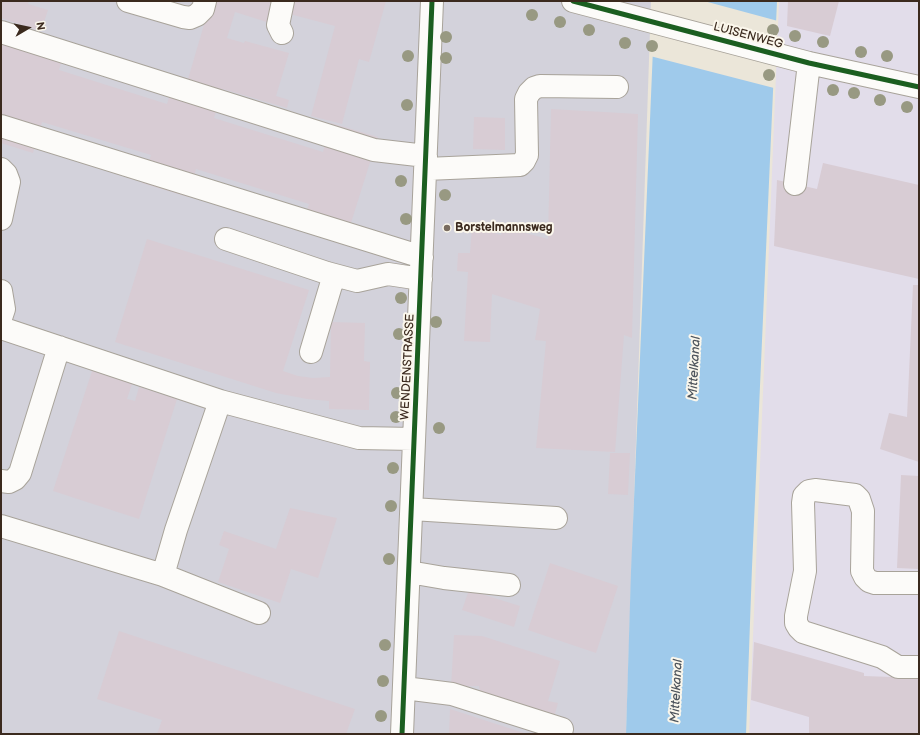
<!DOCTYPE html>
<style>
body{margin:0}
#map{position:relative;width:920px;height:735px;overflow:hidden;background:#ebe6d9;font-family:"Balsamiq Sans",sans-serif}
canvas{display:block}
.frame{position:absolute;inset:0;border:2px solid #3b2a1e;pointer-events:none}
.north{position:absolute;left:8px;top:8px;width:40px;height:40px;-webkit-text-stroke:3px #fbf7ec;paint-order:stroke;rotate:81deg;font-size:11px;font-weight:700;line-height:16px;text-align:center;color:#3b2a1e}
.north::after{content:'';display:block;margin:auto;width:14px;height:18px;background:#3b2a1e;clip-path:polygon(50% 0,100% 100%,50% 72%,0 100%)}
</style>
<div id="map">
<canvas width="920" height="735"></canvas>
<div class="frame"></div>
<div class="north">N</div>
</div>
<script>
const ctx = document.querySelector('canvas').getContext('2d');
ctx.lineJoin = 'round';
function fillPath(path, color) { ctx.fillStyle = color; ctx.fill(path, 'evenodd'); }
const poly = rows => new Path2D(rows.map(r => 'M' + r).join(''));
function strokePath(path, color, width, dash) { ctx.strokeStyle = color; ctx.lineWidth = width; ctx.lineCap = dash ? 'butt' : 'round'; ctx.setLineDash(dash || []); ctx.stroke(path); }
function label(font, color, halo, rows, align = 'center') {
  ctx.font = font + ' "Balsamiq Sans",sans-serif'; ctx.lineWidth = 4; ctx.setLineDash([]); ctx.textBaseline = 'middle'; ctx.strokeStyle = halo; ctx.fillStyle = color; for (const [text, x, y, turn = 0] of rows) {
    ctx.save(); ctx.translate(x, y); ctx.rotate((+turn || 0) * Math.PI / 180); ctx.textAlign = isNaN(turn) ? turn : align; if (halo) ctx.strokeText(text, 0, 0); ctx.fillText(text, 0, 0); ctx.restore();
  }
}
const built = poly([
 [779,1,919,1,919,734,749,734]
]);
const industrial = poly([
 [1,1,651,1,626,734,1,734]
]);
const water = poly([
 [655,1,777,1,752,567,746,734,626,734,631,571]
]);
const pier = poly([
 [653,1,704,1,778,21,774,88,650,56]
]);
const building = poly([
 [1,1,29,1,28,4,48,10,41,31,1,18],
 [211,1,277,1,270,23,235,12,227,38,244,43,245,41,289,53,276,96,289,100,287,108,223,89,214,118,323,152,331,123,378,137,344,245,300,231,309,204,196,169,188,197,142,183,151,155,42,122,33,153,1,143,1,25,66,46,59,70,167,104,176,75,188,79],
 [289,1,386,1,369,62,359,59,342,124,311,116,335,26,286,13],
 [788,1,839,1,830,36,787,26],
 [551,109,638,114,632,338,624,335,615,452,536,448,546,341,535,340,540,309,492,294,490,342,464,341,468,272,457,271,458,253,470,253,472,227,501,235,503,227,548,239],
 [474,117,505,118,505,150,473,149],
 [823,163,919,185,919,279,774,246,777,180,817,189],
 [147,239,309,290,283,371,298,376,313,378,330,377,331,322,365,323,364,361,370,362,369,410,329,409,329,401,307,399,276,393,115,342],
 [913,285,919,285,919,462,880,449,889,413,907,417],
 [93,368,133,381,127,399,135,401,139,387,177,399,139,519,53,491],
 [610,453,630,453,628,495,608,494],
 [901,475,919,476,919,569,897,568],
 [290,508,337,518,318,578,291,569,280,603,218,582,229,549,219,545,224,531,276,549],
 [550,563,618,586,596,653,528,630],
 [469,590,520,606,514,627,462,610],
 [119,631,355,709,346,734,157,734,162,720,97,699],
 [454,635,482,636,560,661,548,701,558,703,554,717,480,692,479,686,451,687],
 [754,642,864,673,864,676,919,678,919,734,809,734,809,717,751,700],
 [450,709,527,734,449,734]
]);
const minor = poly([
 [128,1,183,17,190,18,197,15,203,9,205,1],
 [573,1,809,63,919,87],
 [1,32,374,150,426,156],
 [282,33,278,25,283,1],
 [1,126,422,257],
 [1,169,6,174,9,182,1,219],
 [426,169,520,165,524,161,527,155,526,99,529,93,534,88,540,86,617,87],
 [795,184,809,63],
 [226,239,327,273,357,281,388,274,421,279],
 [1,291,4,309,1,318],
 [1,328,220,401],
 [311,352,331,285,337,276],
 [1,481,9,482,15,479,20,473,59,347],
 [412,509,556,518],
 [1,526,163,575,176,530,220,401,359,438,414,439],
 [409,572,444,578,509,585],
 [163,575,259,613],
 [919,583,875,583,869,581,865,577,862,571,863,511,859,499,855,495,815,490,809,491,804,496,803,503,805,571,796,616,796,623,799,628,803,632,882,657,898,667,919,667],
 [404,688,452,694,562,729],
 [402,734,432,1]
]);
const cycleway = poly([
 [573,1,809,63,919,87],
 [402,734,432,1]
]);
const trees = [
 [532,15],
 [560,22],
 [589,30],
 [773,30],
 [795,36],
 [446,37],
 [823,42],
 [625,43],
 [652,46],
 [861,52],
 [408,56],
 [887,56],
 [446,58],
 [769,75],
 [833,90],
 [854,93],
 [880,100],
 [407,105],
 [907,107],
 [401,181],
 [445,195],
 [406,219],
 [401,298],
 [436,322],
 [399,334],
 [397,393],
 [396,417],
 [439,428],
 [393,468],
 [391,506],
 [389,559],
 [385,645],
 [383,681],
 [381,716]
];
const markers = [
 [447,228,4,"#796c5f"]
];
const streetNames = [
 ["LUISENWEG",748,36,15],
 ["WENDENSTRASSE",408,367,-87]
];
const poiNames = [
 ["Borstelmannsweg",455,228]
];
const waterNames = [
 ["Mittelkanal",695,368,-87],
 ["Mittelkanal",677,691,-87]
];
fillPath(built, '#e2ddea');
fillPath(industrial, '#d3d2db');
fillPath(water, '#9fcaeb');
fillPath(pier, '#ebe6d9');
fillPath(building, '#d8ccd4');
strokePath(minor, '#a8a39a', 24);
strokePath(minor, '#fcfbf9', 22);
strokePath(cycleway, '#1b5e20', 5);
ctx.fillStyle = '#989982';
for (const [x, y] of trees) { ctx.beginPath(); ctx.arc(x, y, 6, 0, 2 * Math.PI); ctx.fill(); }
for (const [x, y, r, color] of markers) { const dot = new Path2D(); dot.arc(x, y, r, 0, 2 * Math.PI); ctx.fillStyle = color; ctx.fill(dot); strokePath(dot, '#fbf7ec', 1.5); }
label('12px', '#3b2a1e', '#fbf7ec', streetNames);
label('bold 12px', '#3b2a1e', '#fbf7ec', poiNames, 'left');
label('italic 13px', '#4f565e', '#fbf7ec', waterNames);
</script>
